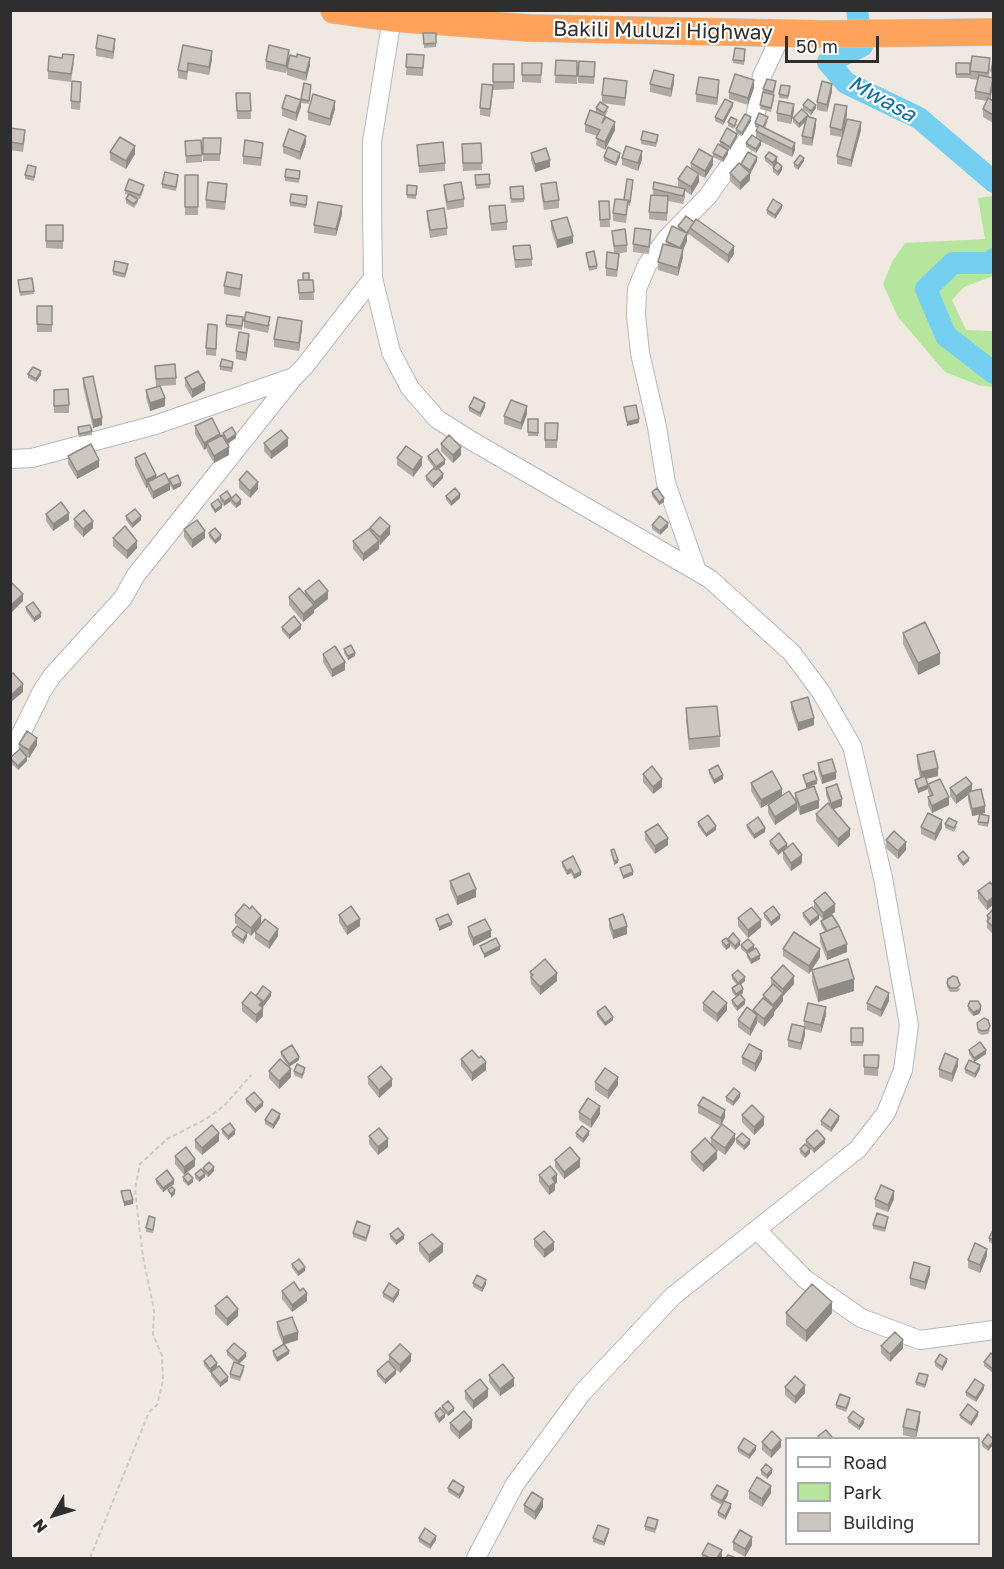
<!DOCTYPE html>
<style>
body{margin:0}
#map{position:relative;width:1004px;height:1569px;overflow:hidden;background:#efe9e1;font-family:"Golos Text",sans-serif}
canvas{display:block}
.frame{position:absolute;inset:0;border:12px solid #2e2e2e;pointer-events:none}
.legend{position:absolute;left:785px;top:1437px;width:195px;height:108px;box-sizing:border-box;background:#fff;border:2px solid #ababab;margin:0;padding:8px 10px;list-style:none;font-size:18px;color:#2e2e2e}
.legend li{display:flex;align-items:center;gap:12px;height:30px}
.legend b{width:30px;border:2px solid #ababab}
.north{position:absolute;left:24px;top:1485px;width:60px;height:60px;-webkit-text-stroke:4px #fff;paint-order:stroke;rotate:232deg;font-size:16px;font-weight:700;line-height:24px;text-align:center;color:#2e2e2e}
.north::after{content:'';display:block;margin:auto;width:21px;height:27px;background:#2e2e2e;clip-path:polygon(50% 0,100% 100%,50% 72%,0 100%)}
.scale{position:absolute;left:785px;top:36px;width:94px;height:27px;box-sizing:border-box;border:3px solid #2e2e2e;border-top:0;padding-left:8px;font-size:18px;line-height:21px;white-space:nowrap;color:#2e2e2e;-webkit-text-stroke:4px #fff;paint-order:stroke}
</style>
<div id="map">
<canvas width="1004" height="1569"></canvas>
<div class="frame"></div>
<ul class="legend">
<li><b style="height:8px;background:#fff"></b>Road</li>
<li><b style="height:16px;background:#b6e59e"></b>Park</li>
<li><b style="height:16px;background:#cbc7bf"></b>Building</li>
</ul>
<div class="north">N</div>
<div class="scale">50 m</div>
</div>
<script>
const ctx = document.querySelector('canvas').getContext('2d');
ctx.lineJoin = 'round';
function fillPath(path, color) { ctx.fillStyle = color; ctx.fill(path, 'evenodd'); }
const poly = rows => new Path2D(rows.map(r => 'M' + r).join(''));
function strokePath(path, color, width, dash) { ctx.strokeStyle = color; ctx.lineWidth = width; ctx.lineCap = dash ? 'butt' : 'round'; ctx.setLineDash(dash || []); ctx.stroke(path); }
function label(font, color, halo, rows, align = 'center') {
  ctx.font = font + ' "Golos Text",sans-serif'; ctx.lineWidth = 4.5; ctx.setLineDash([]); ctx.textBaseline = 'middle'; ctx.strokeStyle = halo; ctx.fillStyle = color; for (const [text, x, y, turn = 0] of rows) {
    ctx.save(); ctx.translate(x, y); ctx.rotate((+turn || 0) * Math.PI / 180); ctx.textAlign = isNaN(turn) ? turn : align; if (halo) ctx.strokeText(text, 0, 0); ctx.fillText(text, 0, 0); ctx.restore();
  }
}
const green = poly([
 [993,196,993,276,964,287,952,300,966,330,993,331,993,387,978,385,945,372,898,317,883,284,892,262,905,243,985,239,978,198]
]);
const river = poly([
 [857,10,862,46,828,62,846,83,919,118,994,182],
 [994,259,989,263,953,263,926,289,946,336,994,373]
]);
const path = poly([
 [90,1558,149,1412,157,1405,163,1381,162,1356,153,1334,154,1310,143,1257,138,1216,135,1189,140,1164,167,1139,206,1119,224,1106,251,1075]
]);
const minor = poly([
 [392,18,372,142,372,204,373,278,391,352,410,388,437,419,472,441,710,579,792,653,821,692,852,746,883,878,909,1025,903,1070,886,1113,858,1149,673,1296,582,1393,515,1484,476,1558],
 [10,459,32,458,155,425,294,377],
 [697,571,666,483,657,427,640,353,636,315,637,289,647,265,666,239,708,196,753,132,762,76,782,33],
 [10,756,42,691,52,676,123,598,136,575,294,377,304,367,373,278],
 [757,1230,805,1279,861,1318,920,1340,994,1330]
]);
const highway = poly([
 [334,10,392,18,529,28,824,34,994,32]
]);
const wall = poly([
 [423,33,436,33,436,47,424,48],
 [183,45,212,59,209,75,188,71,187,80,178,78,178,70],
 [115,46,113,59,96,56,96,48],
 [745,53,744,65,733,63,733,60],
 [407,54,424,55,423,76,406,75],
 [289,57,310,65,306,81,287,75,287,70,286,73,266,69,266,61],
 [556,60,577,61,577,84,555,83],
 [993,60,993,85,990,99,993,101,993,123,983,117,983,109,987,101,975,99,975,91,978,80,970,79,970,71,990,66,989,77,991,77,991,71],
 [74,62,71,82,48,79,48,71],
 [542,63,541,83,522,82,522,75],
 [956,63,970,63,970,78,956,78],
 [493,64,514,64,514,89,493,90],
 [595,70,594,84,578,83,578,76],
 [674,83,671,97,650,92,650,84],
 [776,85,774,95,774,99,771,112,760,109,763,89],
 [627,88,625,106,602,103,602,95],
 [719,88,717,105,696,102,696,94],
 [754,88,748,105,729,99,729,92],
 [311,89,309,104,301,103,301,99],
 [81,90,80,110,71,109,71,101],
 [790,90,788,99,779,98,779,94],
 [832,91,827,112,817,110,817,102],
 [493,92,490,117,480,115,480,108],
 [236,93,250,93,251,119,237,119],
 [803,105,816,108,811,115,803,109],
 [733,106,723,125,715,121,715,117],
 [301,107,296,121,282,116,282,108],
 [596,108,608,111,605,116,605,119,615,130,605,150,596,145,597,136,585,132,585,124,599,114,596,112],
 [335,109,330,126,308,120,308,112],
 [794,111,791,124,777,121,777,113],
 [847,114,843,134,861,130,851,167,837,164,837,156,842,137,830,135,830,127],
 [808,117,816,126,812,146,802,144,802,136,805,121,799,128,793,122,793,118],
 [751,121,742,136,737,134,737,137,730,150,720,145,720,141,736,133,736,129],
 [768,121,765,128,795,150,792,157,760,141,761,145,756,153,746,147,746,143,756,138,756,131,757,128,755,127,755,123],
 [728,122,737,124,734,129,728,126],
 [10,128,25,138,23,152,10,150],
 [203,138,221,138,220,161,203,161],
 [658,138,656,147,641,144,641,140],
 [201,140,202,162,186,163,185,141],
 [306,143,300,160,283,153,283,146],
 [481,143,482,170,463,171,462,152],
 [417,145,445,163,445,171,419,173],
 [263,150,261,166,243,164,243,156],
 [110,152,135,154,126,169,110,160],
 [531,153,550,167,535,172,531,160],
 [713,153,728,154,723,162,713,157],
 [604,157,620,157,616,166,604,161],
 [765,157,777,161,773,167,765,161],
 [622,158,642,159,638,171,622,165],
 [757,161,750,174,750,173,750,180,740,190,730,181,730,173,741,164],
 [804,161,798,170,794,167,794,163],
 [691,163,713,165,705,178,699,175,699,182,691,195,685,191,685,197,683,204,668,201,667,221,649,219,649,212,653,195,653,189,681,188,678,186,678,179,691,168],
 [773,168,782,170,778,176,773,172],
 [36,171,34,181,25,179,25,175],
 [300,171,299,183,285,181,285,177],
 [489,174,490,188,476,189,475,175],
 [185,175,198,175,198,215,185,215],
 [178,179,176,191,162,188,162,184],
 [541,184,559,200,559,208,544,210,541,192],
 [633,184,630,206,628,205,626,223,613,221,613,213,624,200],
 [407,185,417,186,416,199,407,198],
 [444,185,464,199,464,207,447,210,444,193],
 [523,186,524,202,511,203,510,187],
 [144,189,140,199,136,197,138,202,134,208,126,203,126,199,129,195,125,194,125,190],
 [227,191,225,210,206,208,206,200],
 [307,200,306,208,290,206,290,202],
 [599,201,609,201,610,227,600,227],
 [489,206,507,222,507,230,491,231],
 [782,208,775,219,767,214,767,210],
 [427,211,447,228,447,235,430,238,427,218],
 [342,214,336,236,314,233,314,225],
 [686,216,734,254,728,263,690,235,690,234,687,236,687,241,683,250,683,257,678,276,658,270,658,262,666,245,666,241,678,229,678,226],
 [551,221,573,243,557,248,551,229],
 [46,225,63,225,63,249,46,248],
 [612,231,627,245,627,252,616,254,619,261,617,277,606,276,606,268,614,253],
 [651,237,649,254,633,252,633,244],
 [513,246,532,259,532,266,515,268],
 [586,253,597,266,597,269,589,271],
 [128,268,125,278,113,275,113,271],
 [18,280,34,291,34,294,20,296],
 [298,280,313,280,314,300,299,300],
 [242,282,240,297,224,294,224,286],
 [37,306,52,306,52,332,37,332],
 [243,321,242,330,226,327,226,324],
 [244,321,270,324,268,333,244,328],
 [302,328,299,351,274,347,274,339],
 [217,332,216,356,206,355,206,348],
 [249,342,246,361,236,359,236,351],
 [233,365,232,372,220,370,220,366],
 [155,366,176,378,176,385,160,386,165,406,150,411,146,398,146,390,158,387,156,387],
 [28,374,41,375,36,382,28,378],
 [83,378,102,425,93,428,83,386],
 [185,378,205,390,192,398,185,386],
 [54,390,69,405,69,413,54,413],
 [469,407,485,407,480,417,469,411],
 [527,414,521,430,504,424,504,416],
 [528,419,538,419,538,436,528,436],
 [545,423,558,423,557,448,545,448],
 [195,426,220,436,223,436,223,433,236,438,227,444,229,455,214,463,207,451,207,448,204,450,195,434],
 [78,427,92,431,92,435,79,437],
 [264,443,288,446,271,459,264,451],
 [441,444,461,455,453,463,441,451],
 [68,456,99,467,77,479,68,464],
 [428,456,445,464,439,469,443,478,433,488,426,480,426,476,435,469,428,460],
 [135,458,156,478,169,480,181,486,173,490,170,485,170,490,153,499,148,490,148,487,146,488,135,465],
 [397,458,422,465,413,477,397,465],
 [239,480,258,489,250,498,239,488],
 [652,492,664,502,659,505,652,496],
 [220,496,231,501,224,506,220,500],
 [446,496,460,498,451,506,446,500],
 [231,499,241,504,236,508,231,503],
 [211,504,222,508,215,513,211,507],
 [46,514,69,520,53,531,46,521],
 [126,516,141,520,132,528,126,520],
 [74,519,93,528,83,537,74,527],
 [652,525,668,527,660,535,652,529],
 [184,529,205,538,192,548,184,537],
 [369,529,390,534,380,545,379,544,379,549,363,561,353,549,353,541],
 [209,533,221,539,215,544,209,537],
 [113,538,137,548,127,559,113,546],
 [305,591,328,599,314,610,314,609,314,613,303,622,289,605,289,597,305,596],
 [26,607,41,617,34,622,26,611],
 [282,627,301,629,289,639,282,631],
 [903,633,940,664,918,675,903,644],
 [344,649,355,656,348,660,344,653],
 [323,654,345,670,332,677,323,662],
 [791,702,814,725,798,731,791,709],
 [686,708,720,736,720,747,689,750,686,720],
 [19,744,37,745,29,758,25,755,27,761,18,770,10,762,10,758,19,750],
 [917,755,938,776,926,779,928,785,949,805,932,813,928,805,928,797,930,796,928,792,928,789,918,793,915,784,915,780,920,778,917,763],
 [818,763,836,779,822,784,818,771],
 [709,770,723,779,714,784,709,774],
 [643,774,662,787,653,794,643,782],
 [751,783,782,796,795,799,795,793,819,808,800,815,797,807,797,810,775,825,768,813,768,805,781,796,761,808,751,791],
 [826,788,842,806,834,809,850,836,838,847,816,821,816,814,829,803,826,795],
 [950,788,972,791,985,813,982,814,989,819,988,827,978,825,979,815,972,816,968,800,968,795,956,804,950,796],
 [698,822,716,830,706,837,698,826],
 [945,824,957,826,954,832,945,828],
 [747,825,765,832,754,839,747,829],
 [921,827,942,828,935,841,921,834],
 [645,832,668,845,655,854,645,840],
 [886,840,906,850,898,859,886,848],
 [770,841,787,847,802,863,791,871,783,859,783,851,778,855,770,845],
 [958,856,969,861,963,866,958,860],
 [562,862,581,875,574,879,571,873,567,875,562,866],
 [450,881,476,897,457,905,450,888],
 [990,882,987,910,978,899,978,891],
 [814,901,835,912,825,919,847,952,827,960,820,942,820,934,825,932,821,925,821,921,823,920,814,908],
 [993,909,993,934,987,928,987,916],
 [764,913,780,919,771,926,764,917],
 [803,913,819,919,810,926,803,917],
 [235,915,261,924,251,936,235,923],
 [339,915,360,926,347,935,339,922],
 [738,918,761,927,748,938,738,926],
 [609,919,627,934,613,939,609,927],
 [468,927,491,937,473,946,468,934],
 [232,932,247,937,243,944,232,936],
 [255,932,278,936,269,949,255,939],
 [728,939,740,945,735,950,730,945,730,947,726,950,722,945,722,941,728,940],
 [741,945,754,948,751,951,760,959,751,964,747,957,747,954,741,949],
 [783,949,820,957,809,974,783,956],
 [812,970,854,991,818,1002,812,982],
 [530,972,557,981,540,995,531,984],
 [732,975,745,981,741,984,743,993,741,994,745,1004,737,1011,732,1004,732,1000,736,997,732,992,732,988,737,985,732,979],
 [771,978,794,984,783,996,783,1001,774,1012,774,1015,764,1027,757,1021,757,1023,750,1036,738,1027,738,1020,753,1012,753,1010,763,998,763,995,771,986],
 [947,983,960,989,957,992,950,992,947,987],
 [256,996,271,996,263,1007,263,1006,263,1016,256,1023,242,1011,242,1003],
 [889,1001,881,1017,867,1010,867,1003],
 [703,1003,727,1010,717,1022,703,1011],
 [968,1006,981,1010,979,1014,973,1016,968,1010],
 [597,1012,613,1020,605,1026,597,1016],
 [826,1015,821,1033,805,1029,805,1035,801,1050,788,1047,788,1040,804,1027,804,1021],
 [977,1023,990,1030,988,1034,982,1035,978,1033],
 [851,1028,863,1028,863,1046,851,1046],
 [969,1050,986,1054,974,1062,969,1054],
 [281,1052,299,1060,289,1067,281,1056],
 [864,1055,879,1055,878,1076,864,1075],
 [742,1057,762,1059,755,1072,742,1064],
 [461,1059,486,1070,472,1081,461,1066],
 [958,1066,952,1082,939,1077,939,1069],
 [965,1069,980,1069,975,1078,965,1073],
 [269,1071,291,1077,279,1089,269,1078],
 [294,1071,305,1072,302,1079,294,1075],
 [368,1077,392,1086,379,1098,368,1084],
 [595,1082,618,1085,608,1099,595,1090],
 [726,1097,740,1097,733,1106,726,1101],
 [246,1099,263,1106,255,1113,246,1103],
 [698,1105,725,1117,722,1124,735,1141,725,1155,714,1147,717,1159,703,1172,691,1160,691,1152,711,1145,711,1138,721,1126,698,1113],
 [579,1112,600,1114,591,1128,579,1120],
 [742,1115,764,1125,754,1135,742,1122],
 [280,1118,273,1129,265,1124,265,1120],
 [839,1120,831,1132,821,1125,821,1121],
 [222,1129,235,1134,228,1140,222,1133],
 [576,1133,589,1135,583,1143,576,1137],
 [369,1136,388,1147,378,1155,369,1144],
 [736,1139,750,1144,744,1150,736,1143],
 [195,1140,219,1141,202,1155,195,1148],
 [806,1140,825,1143,814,1153,806,1144],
 [800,1149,810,1153,805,1158,800,1153],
 [175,1156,195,1166,184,1175,175,1164],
 [555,1160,580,1167,564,1179,555,1167],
 [203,1168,214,1171,208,1177,205,1174,205,1177,199,1182,195,1178,195,1174,203,1171],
 [539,1175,557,1182,555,1184,555,1190,549,1195,539,1182],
 [183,1177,193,1182,188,1186,183,1181],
 [156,1179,174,1184,163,1192,156,1183],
 [875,1199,894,1199,888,1212,875,1207],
 [888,1220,885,1232,873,1229,873,1225],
 [155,1222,153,1233,146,1232,146,1228],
 [370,1230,366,1242,353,1237,353,1233],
 [993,1230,993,1244,989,1242,989,1238],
 [390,1234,404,1239,396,1245,390,1238],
 [534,1239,554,1250,544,1258,534,1246],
 [419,1243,443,1252,429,1263,419,1251],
 [987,1256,980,1273,968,1268,968,1260],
 [292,1264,305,1271,298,1276,292,1268],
 [930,1274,925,1290,910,1285,910,1278],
 [473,1283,486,1284,482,1292,473,1287],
 [282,1291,307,1301,292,1312,282,1299],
 [383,1293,399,1294,393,1303,383,1297],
 [215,1306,238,1316,227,1326,215,1314],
 [786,1313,832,1313,806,1342,786,1325],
 [277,1322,298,1340,284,1344,289,1354,277,1362,273,1355,273,1351,283,1345,277,1329],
 [881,1346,903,1348,890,1362,881,1353],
 [993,1349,993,1373,984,1366,984,1362,992,1354,992,1351],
 [227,1351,246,1357,239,1364,244,1370,240,1381,230,1378,230,1374,236,1363,227,1355],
 [211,1355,210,1373,204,1365,204,1361],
 [389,1355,411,1361,400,1373,389,1363],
 [935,1362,947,1362,942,1371,935,1366],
 [377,1371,396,1374,385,1384,377,1375],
 [211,1372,228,1381,220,1387,211,1376],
 [489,1375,514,1386,500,1396,489,1382],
 [928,1379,925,1388,916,1385,916,1382],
 [785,1387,805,1393,795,1404,785,1395],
 [984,1389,976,1402,966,1396,966,1392],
 [465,1391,488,1397,473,1409,465,1399],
 [850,1402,846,1412,836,1408,836,1405],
 [442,1406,454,1411,448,1416,442,1409],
 [435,1413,445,1417,439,1423,435,1417],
 [960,1415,978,1416,971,1426,960,1418],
 [848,1418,864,1423,859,1430,848,1422],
 [920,1420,916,1438,903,1435,903,1427],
 [450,1423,472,1428,459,1439,450,1430],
 [993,1439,988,1451,982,1446,982,1442],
 [762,1442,781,1447,771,1458,762,1450],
 [738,1448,756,1450,749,1459,738,1452],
 [761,1470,772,1473,767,1479,761,1474],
 [448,1488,464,1491,459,1499,448,1492],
 [749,1491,771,1493,762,1507,749,1499],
 [711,1495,728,1495,724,1501,731,1508,725,1520,718,1516,718,1512,722,1505,711,1499],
 [524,1505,543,1507,535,1520,524,1512],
 [658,1524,655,1533,645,1530,645,1526],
 [609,1532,604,1546,593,1542,593,1538],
 [419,1538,436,1540,430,1549,419,1542],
 [733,1542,752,1545,745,1557,733,1550],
 [702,1554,722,1558,702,1558]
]);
const shadedWall = poly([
 [115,39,115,46,113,59,113,52],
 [212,51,212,59,209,75,209,67],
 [310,58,310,65,306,81,306,73],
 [674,75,674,83,671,97,671,89],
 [993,78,993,85,990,102,990,94],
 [719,80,719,88,717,105,717,98],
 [754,80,754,88,748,105,748,98],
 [832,84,832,91,827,112,827,105],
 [301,100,301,107,296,121,296,113],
 [335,101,335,109,330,126,330,119],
 [733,103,733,106,723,125,723,121],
 [794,104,794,111,791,124,791,116],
 [816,105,816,108,811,115,811,111],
 [847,106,847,114,842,137,842,130],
 [808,115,808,119,799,128,799,124],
 [751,117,751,121,742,136,742,133],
 [816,119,816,126,812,146,812,138],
 [615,122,615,130,605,150,605,142],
 [861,122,861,130,851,167,851,160],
 [737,134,737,137,730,150,730,147],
 [306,136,306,143,300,160,300,152],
 [761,141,761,145,756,153,756,149],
 [795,143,795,150,792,157,792,149],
 [135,146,135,154,126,169,126,161],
 [728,150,728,154,723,162,723,158],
 [642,151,642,159,638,171,638,163],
 [620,153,620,157,616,166,616,163],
 [713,157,713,165,705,178,705,171],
 [757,157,757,161,750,174,750,170],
 [777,157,777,161,773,167,773,163],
 [804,158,804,161,798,170,798,166],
 [550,160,550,167,535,172,535,164],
 [782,166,782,170,778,176,778,172],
 [750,173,750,180,740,190,740,183],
 [699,174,699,182,691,195,691,187],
 [782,205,782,208,775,219,775,215],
 [342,206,342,214,336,236,336,229],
 [687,233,687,241,683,250,683,257,678,276,678,268,680,248],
 [573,236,573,243,557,248,557,240],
 [734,246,734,254,728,263,728,255],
 [302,321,302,328,299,351,299,343],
 [249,334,249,342,246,361,246,353],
 [41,371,41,375,36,382,36,379],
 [205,383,205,390,192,398,192,390],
 [165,398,165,406,150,411,150,403],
 [485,403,485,407,480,417,480,413],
 [527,406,527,414,521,430,521,423],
 [102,418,102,425,93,428,93,420],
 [639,419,639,423,627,426,627,422],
 [220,434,220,442,207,443,207,448,204,450,204,443],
 [236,434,236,438,227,444,227,440],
 [288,438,288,446,271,459,271,452],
 [229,447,229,455,214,463,214,456],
 [461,447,461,455,453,463,453,455],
 [422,457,422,465,413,477,413,470],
 [99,460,99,467,77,479,77,472],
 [445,460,445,464,436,471,436,467],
 [443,474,443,478,433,488,433,484],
 [156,475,156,483,148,482,148,487,146,488,146,480],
 [258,482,258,489,250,498,250,491],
 [170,483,170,490,153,499,153,492],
 [181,483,181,486,173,490,173,486],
 [460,494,460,498,451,506,451,502],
 [231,497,231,501,224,506,224,502],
 [664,498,664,502,659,505,659,502],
 [241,500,241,504,236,508,236,504],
 [222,505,222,508,215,513,215,510],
 [69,513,69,520,53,531,53,524],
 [141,516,141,520,132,528,132,524],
 [93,521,93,528,83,537,83,529],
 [668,523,668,527,660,535,660,531],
 [390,526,390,534,380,545,380,537],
 [205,531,205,538,192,548,192,540],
 [221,535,221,539,215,544,215,541],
 [137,541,137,548,127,559,127,551],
 [379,541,379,549,363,561,363,554],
 [328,591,328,599,314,610,314,602],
 [23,594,23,601,10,614,10,606],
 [314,605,314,613,303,622,303,614],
 [41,613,41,617,34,622,34,618],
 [301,625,301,629,289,639,289,635],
 [355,653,355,656,348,660,348,656],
 [940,653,940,664,918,675,918,663],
 [345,662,345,670,332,677,332,670],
 [23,684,23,692,10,703,10,696],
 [814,718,814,725,798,731,798,723],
 [37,738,37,745,29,758,29,750],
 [27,757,27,761,18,770,18,766],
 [938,768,938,776,921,780,921,772],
 [836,772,836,779,822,784,822,776],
 [723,775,723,779,714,784,714,780],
 [662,779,662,787,653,794,653,787],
 [817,780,817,784,806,788,806,784],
 [972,784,972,792,968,792,968,795,956,804,956,796],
 [928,785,928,789,918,793,918,789],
 [782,789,782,796,761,808,761,800],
 [949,797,949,805,932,813,932,806],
 [842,799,842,806,831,810,831,803],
 [819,800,819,808,800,815,800,807],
 [797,803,797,810,775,825,775,817],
 [985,806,985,813,972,816,972,809],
 [942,820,942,828,935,841,935,834],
 [716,826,716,830,706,837,706,834],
 [765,828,765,832,754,839,754,835],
 [850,829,850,836,838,847,838,839],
 [668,838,668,845,655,854,655,846],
 [906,842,906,850,898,859,898,851],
 [787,844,787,847,778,855,778,851],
 [802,855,802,863,791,871,791,863],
 [969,858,969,861,963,866,963,863],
 [618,860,618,863,614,865,614,861],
 [571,869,571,873,567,875,567,871],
 [581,872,581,875,574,879,574,875],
 [633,872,633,875,623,879,623,876],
 [476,889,476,897,457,905,457,897],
 [993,897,993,905,987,910,987,902],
 [835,904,835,912,823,921,823,913],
 [780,915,780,919,771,926,771,922],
 [819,915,819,919,810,926,810,922],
 [261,916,261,924,251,936,251,928],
 [360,919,360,926,347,935,347,927],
 [761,920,761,927,748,938,748,930],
 [452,922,452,925,439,931,439,927],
 [627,926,627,934,613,939,613,931],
 [278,929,278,936,269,949,269,942],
 [491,930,491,937,473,946,473,938],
 [247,933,247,937,243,944,243,940],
 [740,941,740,945,735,950,735,946],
 [730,943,730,947,726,950,726,946],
 [847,944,847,952,827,960,827,952],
 [754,945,754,948,747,955,747,951],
 [500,946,500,950,484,958,484,954],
 [820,949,820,957,809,974,809,966],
 [760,955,760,959,751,964,751,960],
 [557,973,557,981,540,995,540,987],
 [794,976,794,984,783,996,783,1001,774,1012,774,1015,764,1027,764,1019,773,1008,773,1005,783,994,783,989],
 [745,977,745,981,738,987,738,983],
 [854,979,854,991,818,1002,818,990],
 [743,989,743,993,736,997,736,994],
 [271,992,271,996,263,1007,263,1003],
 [889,993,889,1001,881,1017,881,1010],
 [745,1000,745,1004,737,1011,737,1007],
 [263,1001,263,1016,256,1023,256,1015,259,1005],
 [727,1003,727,1010,717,1022,717,1014],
 [981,1006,981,1010,979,1014,973,1016,973,1012],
 [826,1007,826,1015,821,1033,821,1025],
 [757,1015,757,1023,750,1036,750,1029],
 [613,1017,613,1020,605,1026,605,1023],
 [805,1027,805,1035,801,1050,801,1043],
 [986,1050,986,1054,974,1062,974,1058],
 [762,1051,762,1059,755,1072,755,1064],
 [299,1057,299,1060,289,1067,289,1064],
 [958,1059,958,1066,952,1082,952,1074],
 [486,1062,486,1070,472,1081,472,1073],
 [980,1065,980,1069,975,1078,975,1074],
 [291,1069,291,1077,279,1089,279,1081],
 [618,1077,618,1085,608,1099,608,1091],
 [392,1079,392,1086,379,1098,379,1090],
 [740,1093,740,1097,733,1106,733,1102],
 [263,1102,263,1106,255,1113,255,1109],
 [600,1106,600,1114,591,1128,591,1120],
 [725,1110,725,1117,721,1126,721,1118],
 [280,1114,280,1118,273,1129,273,1125],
 [839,1116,839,1120,831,1132,831,1128],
 [764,1117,764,1125,754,1135,754,1127],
 [235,1130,235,1134,228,1140,228,1136],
 [589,1131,589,1135,583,1143,583,1139],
 [219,1133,219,1141,202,1155,202,1148],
 [735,1134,735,1141,725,1155,725,1148],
 [388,1139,388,1147,378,1155,378,1147],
 [825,1139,825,1143,814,1153,814,1149],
 [750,1140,750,1144,744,1150,744,1146],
 [810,1149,810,1153,805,1158,805,1154],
 [717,1151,717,1159,703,1172,703,1165],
 [195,1159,195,1166,184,1175,184,1167],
 [580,1159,580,1167,564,1179,564,1172],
 [214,1167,214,1171,208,1177,208,1173],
 [205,1174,205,1177,199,1182,199,1178],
 [557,1174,557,1182,555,1184,555,1190,549,1195,549,1187,552,1178],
 [193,1178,193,1182,188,1186,188,1183],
 [174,1180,174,1184,163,1192,163,1188],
 [175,1190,175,1194,171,1198,171,1194],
 [894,1191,894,1199,888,1212,888,1205],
 [133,1200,133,1204,124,1206,124,1202],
 [404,1235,404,1239,396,1245,396,1241],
 [554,1242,554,1250,544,1258,544,1250],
 [443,1244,443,1252,429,1263,429,1255],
 [987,1249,987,1256,980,1273,980,1265],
 [305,1267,305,1271,298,1276,298,1272],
 [930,1267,930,1274,925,1290,925,1282],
 [486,1280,486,1284,482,1292,482,1288],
 [399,1290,399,1294,393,1303,393,1299],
 [307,1293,307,1301,292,1312,292,1305],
 [832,1302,832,1313,806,1342,806,1331],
 [238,1309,238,1316,227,1326,227,1319],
 [298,1332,298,1340,283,1345,283,1337],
 [903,1340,903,1348,890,1362,890,1354],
 [289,1351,289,1354,277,1362,277,1358],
 [246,1353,246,1357,238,1365,238,1361],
 [411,1354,411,1361,400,1373,400,1365],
 [947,1359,947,1362,942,1371,942,1367],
 [217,1363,217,1367,210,1373,210,1369],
 [396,1370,396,1374,385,1384,385,1380],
 [228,1377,228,1381,220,1387,220,1383],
 [514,1378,514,1386,500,1396,500,1389],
 [805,1385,805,1393,795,1404,795,1397],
 [984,1385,984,1389,976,1402,976,1398],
 [488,1389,488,1397,473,1409,473,1401],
 [454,1408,454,1411,448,1416,448,1413],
 [920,1412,920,1420,916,1438,916,1430],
 [978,1412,978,1416,971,1426,971,1423],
 [445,1414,445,1417,439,1423,439,1419],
 [864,1419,864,1423,859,1430,859,1426],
 [472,1420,472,1428,459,1439,459,1432],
 [781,1440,781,1447,771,1458,771,1451],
 [993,1442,993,1445,988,1451,988,1447],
 [756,1446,756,1450,749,1459,749,1455],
 [772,1469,772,1473,767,1479,767,1475],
 [771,1486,771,1493,762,1507,762,1499],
 [464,1487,464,1491,459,1499,459,1495],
 [728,1491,728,1495,722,1505,722,1501],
 [543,1499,543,1507,535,1520,535,1512],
 [731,1504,731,1508,725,1520,725,1516],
 [609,1529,609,1532,604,1546,604,1542],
 [436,1536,436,1540,430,1549,430,1545],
 [752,1537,752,1545,745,1557,745,1549],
 [722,1550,722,1558,717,1558]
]);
const building = poly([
 [423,33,436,33,436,43,424,44,423,33],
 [98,35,115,39,113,52,96,48,98,35],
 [183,45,212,51,209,67,188,63,187,72,178,70,183,45],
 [269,45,289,50,286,66,266,61,269,45],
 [735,48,745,49,744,61,733,60,735,48],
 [63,54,74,55,71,74,48,71,49,56,62,58,63,54],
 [297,54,310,58,306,73,287,68,290,55,297,57,297,54],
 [407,54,424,55,423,68,406,67,407,54],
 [972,56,990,58,988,73,970,71,972,56],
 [556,60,577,61,577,76,555,75,556,60],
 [993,60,993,72,991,71,993,60],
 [579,61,595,62,594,77,578,76,579,61],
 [522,63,542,63,541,75,522,75,522,63],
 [956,63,970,63,970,74,956,74,956,63],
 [493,64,514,64,514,82,493,82,493,64],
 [654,70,674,75,671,89,650,84,654,70],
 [735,74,754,80,748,98,729,92,735,74],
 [979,75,993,78,990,94,975,91,979,75],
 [699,77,719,80,717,98,696,94,699,77],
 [604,78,627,81,625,98,602,95,604,78],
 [767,79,776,81,773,92,763,89,767,79],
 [72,81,81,82,80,102,71,101,72,81],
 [822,81,832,84,827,105,817,102,822,81],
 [304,83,311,85,309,101,301,99,304,83],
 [482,84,493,85,490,109,480,108,482,84],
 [781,85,790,86,788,96,779,94,781,85],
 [763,92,774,95,771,108,760,105,763,92],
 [236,93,250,93,251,111,237,111,236,93],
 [313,94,335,101,330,119,308,112,313,94],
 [286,95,301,100,296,113,282,108,286,95],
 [988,98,993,101,993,115,983,109,988,98],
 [725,99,733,103,723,121,715,117,725,99],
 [808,99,816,105,811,111,803,105,808,99],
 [779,101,794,104,791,116,777,113,779,101],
 [600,102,608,107,604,113,596,108,600,102],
 [835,104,847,106,842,130,830,127,835,104],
 [802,109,808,115,799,124,793,118,802,109],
 [590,110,605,116,602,123,606,117,615,122,605,142,596,138,600,130,585,124,590,110],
 [759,113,768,117,763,127,755,123,759,113],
 [745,114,751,117,742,133,736,129,745,114],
 [807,116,816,119,812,138,802,136,807,116],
 [731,117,737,120,734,126,728,122,731,117],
 [847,119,861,122,851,160,837,156,847,119],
 [759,125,795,143,792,149,756,131,759,125],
 [10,128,25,130,23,144,10,142,10,128],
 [727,128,737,134,730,147,720,141,727,128],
 [289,129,306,136,300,152,283,146,289,129],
 [643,131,658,135,656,143,641,140,643,131],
 [752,135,761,141,756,149,746,143,752,135],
 [120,137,135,146,126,161,110,152,120,137],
 [203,138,221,138,220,154,203,154,203,138],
 [201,140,202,155,186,156,185,141,201,140],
 [245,140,263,143,261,158,243,156,245,140],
 [443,142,445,163,419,166,417,145,443,142],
 [481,143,482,163,463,163,462,144,481,143],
 [718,144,728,150,723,158,713,153,718,144],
 [626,146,642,151,638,163,622,158,626,146],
 [608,147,620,153,616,163,604,157,608,147],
 [546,148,550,160,535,164,531,153,546,148],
 [699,149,713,157,705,171,691,163,699,149],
 [748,152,757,157,750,170,741,164,748,152],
 [769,152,777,157,773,163,765,157,769,152],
 [800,155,804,158,798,166,794,163,800,155],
 [777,162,782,166,778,172,773,168,777,162],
 [739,163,750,173,740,183,730,173,739,163],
 [28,165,36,167,34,177,25,175,28,165],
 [687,166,699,174,691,187,678,179,687,166],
 [286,169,300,171,299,179,285,177,286,169],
 [165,172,178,175,176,187,162,184,165,172],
 [489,174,490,184,476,185,475,175,489,174],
 [185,175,198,175,198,207,185,207,185,175],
 [129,179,144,185,140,195,125,190,129,179],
 [627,179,633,180,630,202,628,201,628,200,624,200,627,179],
 [208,182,227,184,225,202,206,200,208,182],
 [461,182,464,199,447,202,444,185,461,182],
 [556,182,559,200,544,202,541,184,556,182],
 [654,182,685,189,683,196,653,189,654,182],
 [407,185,417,186,416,195,407,195,407,185],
 [523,186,524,199,511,199,510,187,523,186],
 [129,194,138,199,134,204,126,199,129,194],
 [291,194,307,196,306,205,290,202,291,194],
 [651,195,668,196,667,213,649,212,651,195],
 [615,199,628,200,626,215,613,213,615,199],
 [773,199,782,205,775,215,767,210,773,199],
 [599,201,609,201,610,219,600,220,599,201],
 [318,202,342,206,336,229,314,225,318,202],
 [505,205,507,222,491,224,489,206,505,205],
 [444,208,447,228,430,230,427,211,444,208],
 [686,216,694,222,687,233,678,226,686,216],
 [567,217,573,236,557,240,551,221,567,217],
 [696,219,734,246,728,255,690,228,696,219],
 [46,225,63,225,63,241,46,241,46,225],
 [672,226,687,233,680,248,666,241,672,226],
 [635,228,651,230,649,247,633,244,635,228],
 [625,229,627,245,614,246,612,231,625,229],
 [663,244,683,249,678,268,658,262,663,244],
 [530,245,532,259,515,260,513,246,530,245],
 [594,251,597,266,589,267,586,253,594,251],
 [607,252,619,254,617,270,606,268,607,252],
 [115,261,128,264,125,274,113,271,115,261],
 [227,272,242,275,240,289,224,286,227,272],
 [303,273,309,273,309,280,303,280,303,273],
 [32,278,34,291,20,292,18,280,32,278],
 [298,280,313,280,314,292,299,293,298,280],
 [37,306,52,306,52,325,37,324,37,306],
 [246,312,270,317,268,326,244,321,246,312],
 [227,315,243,317,242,326,226,324,227,315],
 [278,317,302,321,299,343,274,339,278,317],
 [208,324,217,325,216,349,206,348,208,324],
 [239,332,249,334,246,353,236,351,239,332],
 [222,359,233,362,232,368,220,366,222,359],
 [175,364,176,378,156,379,155,366,175,364],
 [33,367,41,371,36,379,28,374,33,367],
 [198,371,205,383,192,390,185,378,198,371],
 [93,376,102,418,93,420,83,378,93,376],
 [160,386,165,398,150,403,146,390,160,386],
 [68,389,69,405,54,406,54,390,68,389],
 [474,397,485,403,480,413,469,407,474,397],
 [511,400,527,406,521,423,504,416,511,400],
 [636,405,639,419,627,422,624,407,636,405],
 [212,418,220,434,204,443,195,426,212,418],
 [528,419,538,419,538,433,528,432,528,419],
 [545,423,558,423,557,440,545,440,545,423],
 [90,425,92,431,79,434,78,427,90,425],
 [232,427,236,434,227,440,223,433,232,427],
 [281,430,288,438,271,452,264,443,281,430],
 [222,435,229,447,214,456,207,443,222,435],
 [449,435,461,447,453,455,441,444,449,435],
 [91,444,99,460,77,472,68,456,91,444],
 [406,446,422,457,413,470,397,458,406,446],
 [437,449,445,460,436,467,428,456,437,449],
 [145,453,156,475,146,480,135,458,145,453],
 [434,468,436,470,438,468,443,474,433,484,426,476,434,468],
 [247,471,258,482,250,491,239,480,247,471],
 [165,473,170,483,153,492,148,482,165,473],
 [178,475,181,483,173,486,169,479,178,475],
 [455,488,460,494,451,502,446,496,455,488],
 [657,488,664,498,659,502,652,492,657,488],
 [227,491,231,497,224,502,220,496,227,491],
 [236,494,241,500,236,504,231,499,236,494],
 [218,499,222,505,215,510,211,504,218,499],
 [61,502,69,513,53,524,46,514,61,502],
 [135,509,141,516,132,524,126,516,135,509],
 [84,510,93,521,83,529,74,519,84,510],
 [660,516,668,523,660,531,652,525,660,516],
 [380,517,390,526,380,537,370,528,380,517],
 [197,520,205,531,192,540,184,529,197,520],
 [125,526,137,541,127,551,113,538,125,526],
 [215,528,221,535,215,541,209,533,215,528],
 [369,529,379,541,363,554,353,541,369,529],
 [319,580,328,591,314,602,305,591,319,580],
 [11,582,23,594,10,606,10,583,11,582],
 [299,588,314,605,303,614,289,597,299,588],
 [33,602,41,613,34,618,26,607,33,602],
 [294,616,301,625,289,635,282,627,294,616],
 [925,622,940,653,918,663,903,633,925,622],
 [351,645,355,653,348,656,344,649,351,645],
 [335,646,345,662,332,670,323,654,335,646],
 [13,673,23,684,10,696,10,675,13,673],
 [808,697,814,718,798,723,791,702,808,697],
 [717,706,720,736,689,739,686,708,717,706],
 [27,731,37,738,29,750,19,744,27,731],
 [20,749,27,757,18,766,10,758,20,749],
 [934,751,938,768,921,772,917,755,934,751],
 [832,759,836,772,822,776,818,763,832,759],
 [718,765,723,775,714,780,709,770,718,765],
 [652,766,662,779,653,787,643,774,652,766],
 [772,771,782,789,761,800,751,783,772,771],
 [814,771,817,780,806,784,803,775,814,771],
 [925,776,928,785,918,789,915,780,925,776],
 [966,777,972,784,956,796,950,788,966,777],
 [940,779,949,797,932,806,928,797,933,795,928,784,940,779],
 [837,784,842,799,831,803,826,788,837,784],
 [814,786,819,800,800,807,795,793,814,786],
 [981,789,985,806,972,809,968,792,981,789],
 [789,791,797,803,775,817,768,805,789,791],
 [828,803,850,829,838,839,816,814,828,803],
 [928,813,942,820,935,834,921,827,928,813],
 [980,814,989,816,988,823,978,822,980,814],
 [708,815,716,826,706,834,698,822,708,815],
 [758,817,765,828,754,835,747,825,758,817],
 [949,818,957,822,954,828,945,824,949,818],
 [658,824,668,838,655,846,645,832,658,824],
 [894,831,906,842,898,851,886,840,894,831],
 [779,833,787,844,778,851,770,841,779,833],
 [793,843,802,855,791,863,783,851,793,843],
 [614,849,618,860,614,861,611,850,614,849],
 [963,851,969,858,963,863,958,856,963,851],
 [573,856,581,872,574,875,571,869,567,871,562,862,573,856],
 [630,864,633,872,623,876,620,868,630,864],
 [469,873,476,889,457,897,450,881,469,873],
 [990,882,993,886,993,897,987,902,978,891,990,882],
 [825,892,835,904,823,913,814,901,825,892],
 [244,904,250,909,252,906,261,916,251,928,235,915,244,904],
 [351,906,360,919,347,927,339,915,351,906],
 [773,906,780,915,771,922,764,913,773,906],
 [812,907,819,915,810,922,803,913,812,907],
 [751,908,761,920,748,930,738,918,751,908],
 [993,909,993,927,987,921,990,918,987,916,993,909],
 [448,914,452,922,439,927,436,919,448,914],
 [623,914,627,926,613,931,609,919,623,914],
 [832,915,839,926,827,931,821,921,832,915],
 [265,919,278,929,269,942,255,932,265,919],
 [485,919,491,930,473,938,468,927,485,919],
 [237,926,247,933,243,940,232,932,237,926],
 [839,926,847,944,827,952,820,934,839,926],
 [794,932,820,949,809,966,783,949,794,932],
 [733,933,740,941,735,946,728,939,733,933],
 [496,938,500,946,484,954,480,946,496,938],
 [726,938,730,943,726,946,722,941,726,938],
 [748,939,754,945,747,951,741,945,748,939],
 [756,948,760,955,751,960,747,953,756,948],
 [545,959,557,973,540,987,531,977,533,975,530,972,545,959],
 [848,959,854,979,818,990,812,970,848,959],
 [783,965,794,976,783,989,771,978,783,965],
 [738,970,745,977,738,983,732,975,738,970],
 [953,976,957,977,960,985,957,988,950,988,947,983,948,979,953,976],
 [740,983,743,989,736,994,732,988,740,983],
 [773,984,783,993,773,1005,763,995,773,984],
 [263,986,271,992,263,1003,256,996,263,986],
 [876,986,889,993,881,1010,867,1003,876,986],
 [713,991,727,1003,717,1014,703,1003,713,991],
 [251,992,263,1001,259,1005,263,1008,256,1015,242,1003,251,992],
 [740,994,745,1000,737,1007,732,1000,740,994],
 [763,998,774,1007,764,1019,753,1010,763,998],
 [970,1001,978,1001,981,1006,979,1010,973,1012,968,1006,970,1001],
 [808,1003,826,1007,821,1025,804,1021,808,1003],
 [605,1006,613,1017,605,1023,597,1012,605,1006],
 [747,1007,757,1015,750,1029,738,1020,747,1007],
 [984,1018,988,1020,990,1026,988,1030,982,1031,978,1029,977,1023,984,1018],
 [792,1024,805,1027,801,1043,788,1040,792,1024],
 [851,1028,863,1028,863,1042,851,1042,851,1028],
 [980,1042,986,1050,974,1058,969,1050,980,1042],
 [749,1044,762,1051,755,1064,742,1057,749,1044],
 [292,1045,299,1057,289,1064,281,1052,292,1045],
 [472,1050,479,1058,481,1056,486,1062,472,1073,461,1059,472,1050],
 [945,1053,958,1059,952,1074,939,1069,945,1053],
 [864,1055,879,1055,878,1068,864,1067,864,1055],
 [280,1059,291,1069,279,1081,269,1071,280,1059],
 [969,1060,980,1065,975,1074,965,1069,969,1060],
 [297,1064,305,1068,302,1075,294,1071,297,1064],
 [381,1066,392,1079,379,1090,368,1077,381,1066],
 [605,1068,618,1077,608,1091,595,1082,605,1068],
 [734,1088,740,1093,733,1102,726,1097,734,1088],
 [254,1092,263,1102,255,1109,246,1099,254,1092],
 [703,1097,725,1110,721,1118,698,1105,703,1097],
 [588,1098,600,1106,591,1120,579,1112,588,1098],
 [752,1105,764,1117,754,1127,742,1115,752,1105],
 [272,1109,280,1114,273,1125,265,1120,272,1109],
 [830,1109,839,1116,831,1128,821,1121,830,1109],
 [230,1123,235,1130,228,1136,222,1129,230,1123],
 [722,1124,735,1134,725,1148,711,1138,722,1124],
 [212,1125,219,1133,202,1148,195,1140,212,1125],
 [582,1126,589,1131,583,1139,576,1133,582,1126],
 [379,1128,388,1139,378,1147,369,1136,379,1128],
 [817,1130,825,1139,814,1149,806,1140,817,1130],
 [742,1133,750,1140,744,1146,736,1139,742,1133],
 [705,1138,717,1151,703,1165,691,1152,705,1138],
 [805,1144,810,1149,805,1154,800,1149,805,1144],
 [186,1147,195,1159,184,1167,175,1156,186,1147],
 [570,1147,580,1159,564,1172,555,1160,570,1147],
 [209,1162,214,1167,208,1173,203,1168,209,1162],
 [550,1166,557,1174,552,1178,555,1182,549,1187,539,1175,550,1166],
 [201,1169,205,1174,199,1178,195,1174,201,1169],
 [167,1170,174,1180,163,1188,156,1179,167,1170],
 [188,1173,193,1178,188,1183,183,1177,188,1173],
 [881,1185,894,1191,888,1205,875,1199,881,1185],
 [172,1187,175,1190,171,1194,168,1190,172,1187],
 [130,1190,133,1200,124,1202,121,1191,130,1190],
 [877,1213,888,1217,885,1228,873,1225,877,1213],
 [149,1216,155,1218,153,1230,146,1228,149,1216],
 [357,1221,370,1226,366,1238,353,1233,357,1221],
 [398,1228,404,1235,396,1241,390,1234,398,1228],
 [993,1230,993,1240,989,1238,993,1230],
 [544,1231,554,1242,544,1250,534,1239,544,1231],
 [432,1234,443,1244,429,1255,419,1243,432,1234],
 [975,1243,987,1249,980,1265,968,1260,975,1243],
 [299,1259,305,1267,298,1272,292,1264,299,1259],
 [914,1262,930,1267,925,1282,910,1278,914,1262],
 [477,1275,486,1280,482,1288,473,1283,477,1275],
 [294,1282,300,1291,303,1288,307,1293,292,1305,282,1291,294,1282],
 [389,1283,399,1290,393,1299,383,1293,389,1283],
 [812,1284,832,1302,806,1331,786,1313,812,1284],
 [227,1296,238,1309,227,1319,215,1306,227,1296],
 [292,1317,298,1332,283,1337,277,1322,292,1317],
 [895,1332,903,1340,890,1354,881,1346,895,1332],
 [234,1343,246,1353,238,1361,227,1351,234,1343],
 [284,1344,289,1351,277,1358,273,1351,284,1344],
 [400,1344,411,1354,400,1365,389,1355,400,1344],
 [991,1353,993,1355,993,1369,984,1362,991,1353],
 [940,1354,947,1359,942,1367,935,1362,940,1354],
 [211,1355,217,1363,210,1369,204,1361,211,1355],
 [388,1361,396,1370,385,1380,377,1371,388,1361],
 [234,1362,244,1366,240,1377,230,1374,234,1362],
 [503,1364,514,1378,500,1389,489,1375,503,1364],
 [219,1366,228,1377,220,1383,211,1372,219,1366],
 [919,1373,928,1375,925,1385,916,1382,919,1373],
 [795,1376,805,1385,795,1397,785,1387,795,1376],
 [480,1379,488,1389,473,1401,465,1391,480,1379],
 [975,1379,984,1385,976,1398,966,1392,975,1379],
 [840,1394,850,1398,846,1408,836,1405,840,1394],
 [448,1401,454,1408,448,1413,442,1406,448,1401],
 [968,1404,978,1412,971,1423,960,1415,968,1404],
 [440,1408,445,1414,439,1419,435,1413,440,1408],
 [907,1409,920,1412,916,1430,903,1427,907,1409],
 [464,1411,472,1420,459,1432,450,1423,464,1411],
 [853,1411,864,1419,859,1426,848,1418,853,1411],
 [826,1430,832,1437,831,1438,820,1438,818,1436,826,1430],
 [772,1431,781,1440,771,1451,762,1442,772,1431],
 [988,1434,993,1439,993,1442,988,1447,982,1442,988,1434],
 [744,1438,756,1446,749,1455,738,1448,744,1438],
 [766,1464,772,1469,767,1475,761,1470,766,1464],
 [757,1477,771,1486,762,1499,749,1491,757,1477],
 [453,1480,464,1487,459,1495,448,1488,453,1480],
 [717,1485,728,1491,722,1501,711,1495,717,1485],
 [532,1492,543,1499,535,1512,524,1505,532,1492],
 [724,1501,731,1504,725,1516,718,1512,724,1501],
 [648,1517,658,1520,655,1529,645,1526,648,1517],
 [598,1525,609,1529,604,1542,593,1538,598,1525],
 [425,1528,436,1536,430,1545,419,1538,425,1528],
 [740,1530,752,1537,745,1549,733,1542,740,1530],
 [708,1543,722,1550,717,1558,710,1558,702,1554,708,1543],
 [728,1555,736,1558,726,1558,728,1555]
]);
const streetNames = [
 ["Bakili Muluzi Highway",663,31,1]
];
const waterNames = [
 ["Mwasa",882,99,29]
];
fillPath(green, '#b6e59e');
strokePath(river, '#75cff0', 22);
strokePath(minor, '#b4b7c1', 20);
strokePath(highway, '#c9c9c9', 28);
strokePath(path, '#c9c9c9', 2, [4.5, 3]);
strokePath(minor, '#fff', 18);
strokePath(highway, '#ffa35c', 27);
fillPath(wall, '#afaba4');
fillPath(shadedWall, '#8e8b86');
fillPath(building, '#cbc7bf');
strokePath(building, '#8e8b86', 1.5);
label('21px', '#2e2e2e', '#fff', streetNames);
label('italic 22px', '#0d6fa3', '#fff', waterNames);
</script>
